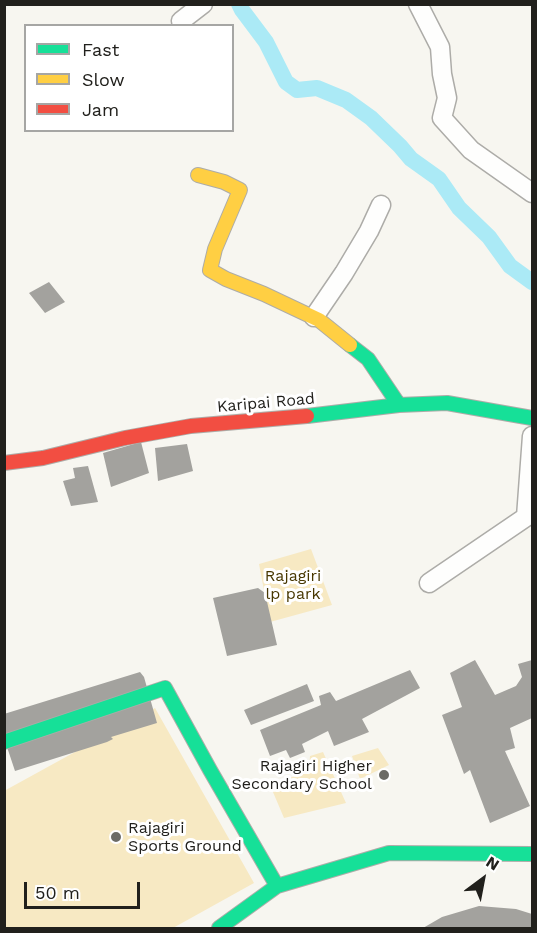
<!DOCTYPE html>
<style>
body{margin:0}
#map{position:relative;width:537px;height:933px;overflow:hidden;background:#f7f6f0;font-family:"Work Sans",sans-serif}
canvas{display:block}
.frame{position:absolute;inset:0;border:6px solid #21201c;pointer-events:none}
.legend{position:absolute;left:24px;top:24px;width:210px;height:108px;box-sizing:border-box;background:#fff;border:2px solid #a6a6a4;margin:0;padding:8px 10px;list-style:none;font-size:18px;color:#21201c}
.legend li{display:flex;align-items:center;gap:12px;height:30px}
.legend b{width:30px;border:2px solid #a6a6a4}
.north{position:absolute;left:453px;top:849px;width:60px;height:60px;-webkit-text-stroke:4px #fff;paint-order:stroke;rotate:32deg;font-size:16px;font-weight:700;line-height:24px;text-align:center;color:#21201c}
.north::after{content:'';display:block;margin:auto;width:21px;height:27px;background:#21201c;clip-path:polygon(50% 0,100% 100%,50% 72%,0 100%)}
.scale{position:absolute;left:24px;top:882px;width:116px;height:27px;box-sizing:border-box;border:3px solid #21201c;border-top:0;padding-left:8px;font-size:18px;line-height:21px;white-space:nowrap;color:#21201c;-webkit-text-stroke:4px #fff;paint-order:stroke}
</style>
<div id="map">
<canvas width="537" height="933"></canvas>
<div class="frame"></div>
<ul class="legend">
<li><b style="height:8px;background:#16e098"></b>Fast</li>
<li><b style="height:8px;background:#ffcf43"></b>Slow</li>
<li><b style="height:8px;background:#f24e42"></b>Jam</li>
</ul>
<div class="north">N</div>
<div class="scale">50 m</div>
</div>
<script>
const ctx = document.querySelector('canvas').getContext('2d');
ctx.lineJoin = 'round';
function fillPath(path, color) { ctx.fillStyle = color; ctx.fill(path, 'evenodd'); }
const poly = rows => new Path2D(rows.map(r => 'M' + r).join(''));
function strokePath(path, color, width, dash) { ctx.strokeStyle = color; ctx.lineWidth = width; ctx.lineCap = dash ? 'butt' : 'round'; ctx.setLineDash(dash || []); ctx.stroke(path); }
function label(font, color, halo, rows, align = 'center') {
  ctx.font = font + ' "Work Sans",sans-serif'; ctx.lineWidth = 6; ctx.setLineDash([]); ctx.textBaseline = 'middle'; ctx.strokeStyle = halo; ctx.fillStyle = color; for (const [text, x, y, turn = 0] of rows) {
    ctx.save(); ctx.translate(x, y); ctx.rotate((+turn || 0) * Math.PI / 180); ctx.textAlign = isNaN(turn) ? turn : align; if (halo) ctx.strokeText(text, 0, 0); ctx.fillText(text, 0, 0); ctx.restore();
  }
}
const green = poly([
 [311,549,332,605,270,622,259,564],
 [155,708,254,883,173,928,5,928,4,791],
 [378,748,389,765,360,779,352,756],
 [323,752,346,803,284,818,270,785,309,771,310,756]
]);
const canal = poly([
 [239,4,242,10,266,42,286,82,297,90,317,88,346,100,371,118,400,146,411,159,439,179,459,208,489,237,510,266,532,282]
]);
const building = poly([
 [49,282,65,302,45,313,29,293],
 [141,442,149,473,111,487,103,453],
 [187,444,193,471,158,481,155,448],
 [88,466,98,502,71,506,63,481,75,478,73,468],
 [258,588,265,593,277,645,227,656,213,598],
 [475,660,495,695,516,686,522,677,518,664,532,660,532,718,510,728,515,748,505,751,530,806,490,823,470,770,464,774,442,715,462,707,450,673],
 [410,670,420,688,362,719,369,732,334,746,328,731,302,744,305,752,290,758,286,750,270,756,260,730,321,705,319,696,330,692,336,701],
 [140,672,144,677,157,723,111,737,113,739,107,742,15,771,4,738,4,714],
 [307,684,314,701,251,725,244,710],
 [479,906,516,909,532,914,532,928,423,928,442,917]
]);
const street = poly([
 [418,4,440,47,442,74,447,98,442,118,471,150,532,193],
 [181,21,203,4],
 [314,317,344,273,369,231,381,205],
 [429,583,526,517,532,436]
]);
const fast = poly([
 [350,345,368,359,399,405],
 [307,416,399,405,447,403,532,418],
 [4,742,165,688,210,770,277,886],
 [219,928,277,886,389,853,532,854]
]);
const slow = poly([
 [198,175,224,182,240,190,215,249,210,270,226,279,264,294,319,320,350,345]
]);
const jam = poly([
 [4,463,43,458,125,438,191,426,307,416]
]);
const markers = [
 [384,775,6,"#6c6b66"],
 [116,837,6,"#6c6b66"]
];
const streetNames = [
 ["Karipai Road",266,403,-5]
];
const parkNames = [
 ["Rajagiri",293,576],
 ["lp park",293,594]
];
const poiNames = [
 ["Rajagiri Higher",372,766],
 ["Secondary School",372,784],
 ["Rajagiri",128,828,"left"],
 ["Sports Ground",128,846,"left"]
];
fillPath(green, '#f7e9c3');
strokePath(canal, '#abeaf6', 16);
fillPath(building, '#a3a29e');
strokePath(street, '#adaca8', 21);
strokePath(fast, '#adaca8', 16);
strokePath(slow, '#adaca8', 16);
strokePath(jam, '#adaca8', 16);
strokePath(street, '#fefefd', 18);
strokePath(fast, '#16e098', 14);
strokePath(slow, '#ffcf43', 14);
strokePath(jam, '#f24e42', 14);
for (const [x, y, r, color] of markers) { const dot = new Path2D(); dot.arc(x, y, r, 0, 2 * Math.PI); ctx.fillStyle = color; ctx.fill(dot); strokePath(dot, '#fff', 2); }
label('16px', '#21201c', '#fff', streetNames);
label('16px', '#473700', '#fff', parkNames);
label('16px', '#21201c', '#fff', poiNames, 'right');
</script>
